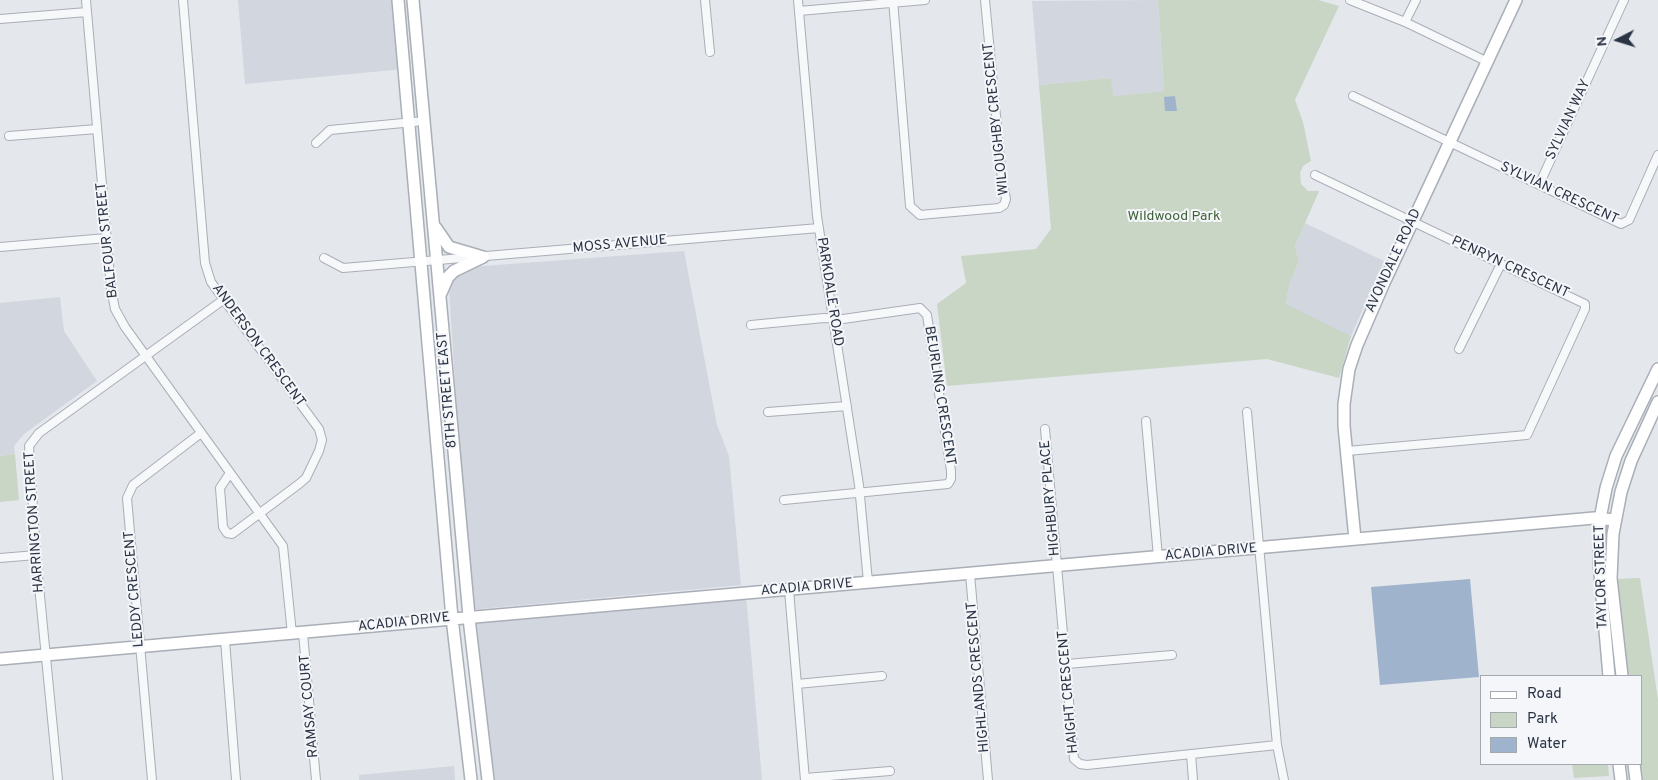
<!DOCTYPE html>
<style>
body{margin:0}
#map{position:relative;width:1658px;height:780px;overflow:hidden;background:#e4e7ec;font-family:Overpass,sans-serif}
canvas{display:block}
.legend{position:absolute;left:1480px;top:675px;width:162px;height:90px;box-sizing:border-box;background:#f4f6f9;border:1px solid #a4a8b1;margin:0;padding:6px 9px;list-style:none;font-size:15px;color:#2b3445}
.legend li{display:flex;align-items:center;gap:10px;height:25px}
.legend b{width:25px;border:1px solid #a4a8b1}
.north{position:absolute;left:1593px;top:15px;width:50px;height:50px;-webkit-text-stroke:4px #f4f6f9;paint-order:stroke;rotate:265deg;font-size:14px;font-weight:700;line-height:20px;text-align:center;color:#2b3445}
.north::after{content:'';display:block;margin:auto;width:18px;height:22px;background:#2b3445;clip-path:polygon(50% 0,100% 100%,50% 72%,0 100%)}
</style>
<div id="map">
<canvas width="1658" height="780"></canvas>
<ul class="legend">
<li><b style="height:6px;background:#fff"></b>Road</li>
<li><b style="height:14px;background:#c9d6c5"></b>Park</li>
<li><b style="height:14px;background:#9fb4cc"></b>Water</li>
</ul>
<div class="north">N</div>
</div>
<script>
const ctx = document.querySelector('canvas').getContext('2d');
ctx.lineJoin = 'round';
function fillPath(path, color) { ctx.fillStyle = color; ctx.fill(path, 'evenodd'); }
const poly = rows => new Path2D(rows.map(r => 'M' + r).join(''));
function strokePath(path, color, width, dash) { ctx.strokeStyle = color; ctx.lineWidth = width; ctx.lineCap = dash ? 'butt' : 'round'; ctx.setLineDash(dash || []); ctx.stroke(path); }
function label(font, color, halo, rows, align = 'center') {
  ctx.font = font + ' Overpass,sans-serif'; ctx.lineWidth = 4; ctx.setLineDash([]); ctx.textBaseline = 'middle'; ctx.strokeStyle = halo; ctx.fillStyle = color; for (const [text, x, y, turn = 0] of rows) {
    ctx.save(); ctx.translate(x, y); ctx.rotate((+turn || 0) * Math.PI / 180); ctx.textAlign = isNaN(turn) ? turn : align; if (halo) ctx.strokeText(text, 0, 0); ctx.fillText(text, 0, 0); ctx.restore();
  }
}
const built = poly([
 [238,0,398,0,404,69,245,84],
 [1158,0,1164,91,1112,96,1110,78,1039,85,1032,1],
 [1305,223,1384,261,1351,336,1286,305,1289,286,1299,261,1295,246],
 [684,251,717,425,729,456,741,585,468,610,469,600,449,289,454,278,470,267],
 [60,297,64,331,97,381,24,434,14,446,15,454,0,456,0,303],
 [746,594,762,780,488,780,469,617],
 [454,766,455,780,359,780,359,775]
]);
const green = poly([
 [1158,0,1318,0,1339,6,1295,100,1303,122,1311,161,1303,166,1300,173,1301,184,1308,191,1319,191,1295,246,1299,261,1289,286,1286,304,1351,336,1339,378,1267,359,947,386,937,304,966,283,961,256,1036,249,1051,229,1039,85,1111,78,1113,96,1164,91],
 [15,454,19,500,0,502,0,456],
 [1640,578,1658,700,1658,780,1640,780,1638,764,1642,764,1642,676,1626,676,1617,579],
 [1572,764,1608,764,1609,776,1574,778]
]);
const water = poly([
 [1175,96,1177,111,1165,111,1164,97],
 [1470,579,1479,677,1380,685,1371,587]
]);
const street = poly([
 [86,0,111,288,115,309,125,327,283,546,292,634],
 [183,0,205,263,211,282,319,429,322,440,319,451,306,478,299,484,232,534,227,533,223,527,220,488,230,473],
 [705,0,710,52],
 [798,0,817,216,859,485,868,582],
 [893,0,910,206,920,215,999,208,1004,205,1006,199,1002,179,985,0],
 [1350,0,1405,22,1488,62],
 [799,11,925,0],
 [0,19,87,12],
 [1405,22,1416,0],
 [1353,96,1621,224,1629,220,1658,155],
 [9,136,97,129],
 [316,143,330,130,424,121],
 [1315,175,1585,304,1585,309,1527,435,1347,451],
 [1539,185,1624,0],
 [0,247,107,238],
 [324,258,343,268,819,228],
 [751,325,824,318,843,319,920,308,927,315,951,471,951,479,948,484,784,500],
 [1459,349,1500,266],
 [768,412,847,406],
 [1146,421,1158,557],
 [1045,429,1074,759,1080,764,1087,765,1277,745,1247,412],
 [0,558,36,555],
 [970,574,988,780],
 [789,590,805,780],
 [303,633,316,780],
 [225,640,236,780],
 [1067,664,1172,655],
 [797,684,882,676],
 [1277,745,1284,780],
 [1191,754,1193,780],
 [805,778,890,771],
 [58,780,36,555,29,446,39,433,223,300],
 [152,780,127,498,133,485,201,433]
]);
const secondary = poly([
 [398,0,452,618,471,780],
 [413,0,470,627,488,780],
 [436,228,449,247,483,257],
 [441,293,448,277,454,271,483,257],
 [1355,539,1344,426,1344,404,1349,369,1357,345,1383,285,1516,0],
 [0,659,1594,518,1615,520],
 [1609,676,1599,562,1600,519,1606,488,1616,456,1658,369],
 [1622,676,1611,578,1613,534,1621,492,1631,461,1658,402],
 [1619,764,1621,780],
 [1634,764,1636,780]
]);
const streetNames = [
 ["WILOUGHBY CRESCENT",997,119,-96],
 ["SYLVIAN WAY",1569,120,-65],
 ["SYLVIAN CRESCENT",1559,194,25],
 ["BALFOUR STREET",108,240,-96],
 ["MOSS AVENUE",620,245,-5],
 ["AVONDALE ROAD",1394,261,-65],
 ["PENRYN CRESCENT",1510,268,25],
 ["PARKDALE ROAD",829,292,81],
 ["ANDERSON CRESCENT",258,346,54],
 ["8TH STREET EAST",448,390,-95],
 ["BEURLING CRESCENT",939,396,81],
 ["HIGHBURY PLACE",1051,498,-95],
 ["HARRINGTON STREET",35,522,-94],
 ["ACADIA DRIVE",1211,553,-5],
 ["TAYLOR STREET",1602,577,-92],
 ["ACADIA DRIVE",807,588,-5],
 ["LEDDY CRESCENT",135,589,-95],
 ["ACADIA DRIVE",404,623,-6],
 ["HIGHLANDS CRESCENT",979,677,-95],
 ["HAIGHT CRESCENT",1069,692,-95],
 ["RAMSAY COURT",310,706,-95]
];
const parkNames = [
 ["Wildwood Park",1174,217]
];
fillPath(built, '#d2d6de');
fillPath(green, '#c9d6c5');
fillPath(water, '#9fb4cc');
strokePath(street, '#a9aeb7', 10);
strokePath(secondary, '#a9aeb7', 14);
strokePath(street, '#f7f8fa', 8);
strokePath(secondary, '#fff', 11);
label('14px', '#2b3445', '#f4f6f9', streetNames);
label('14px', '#3f6138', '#f4f6f9', parkNames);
</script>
